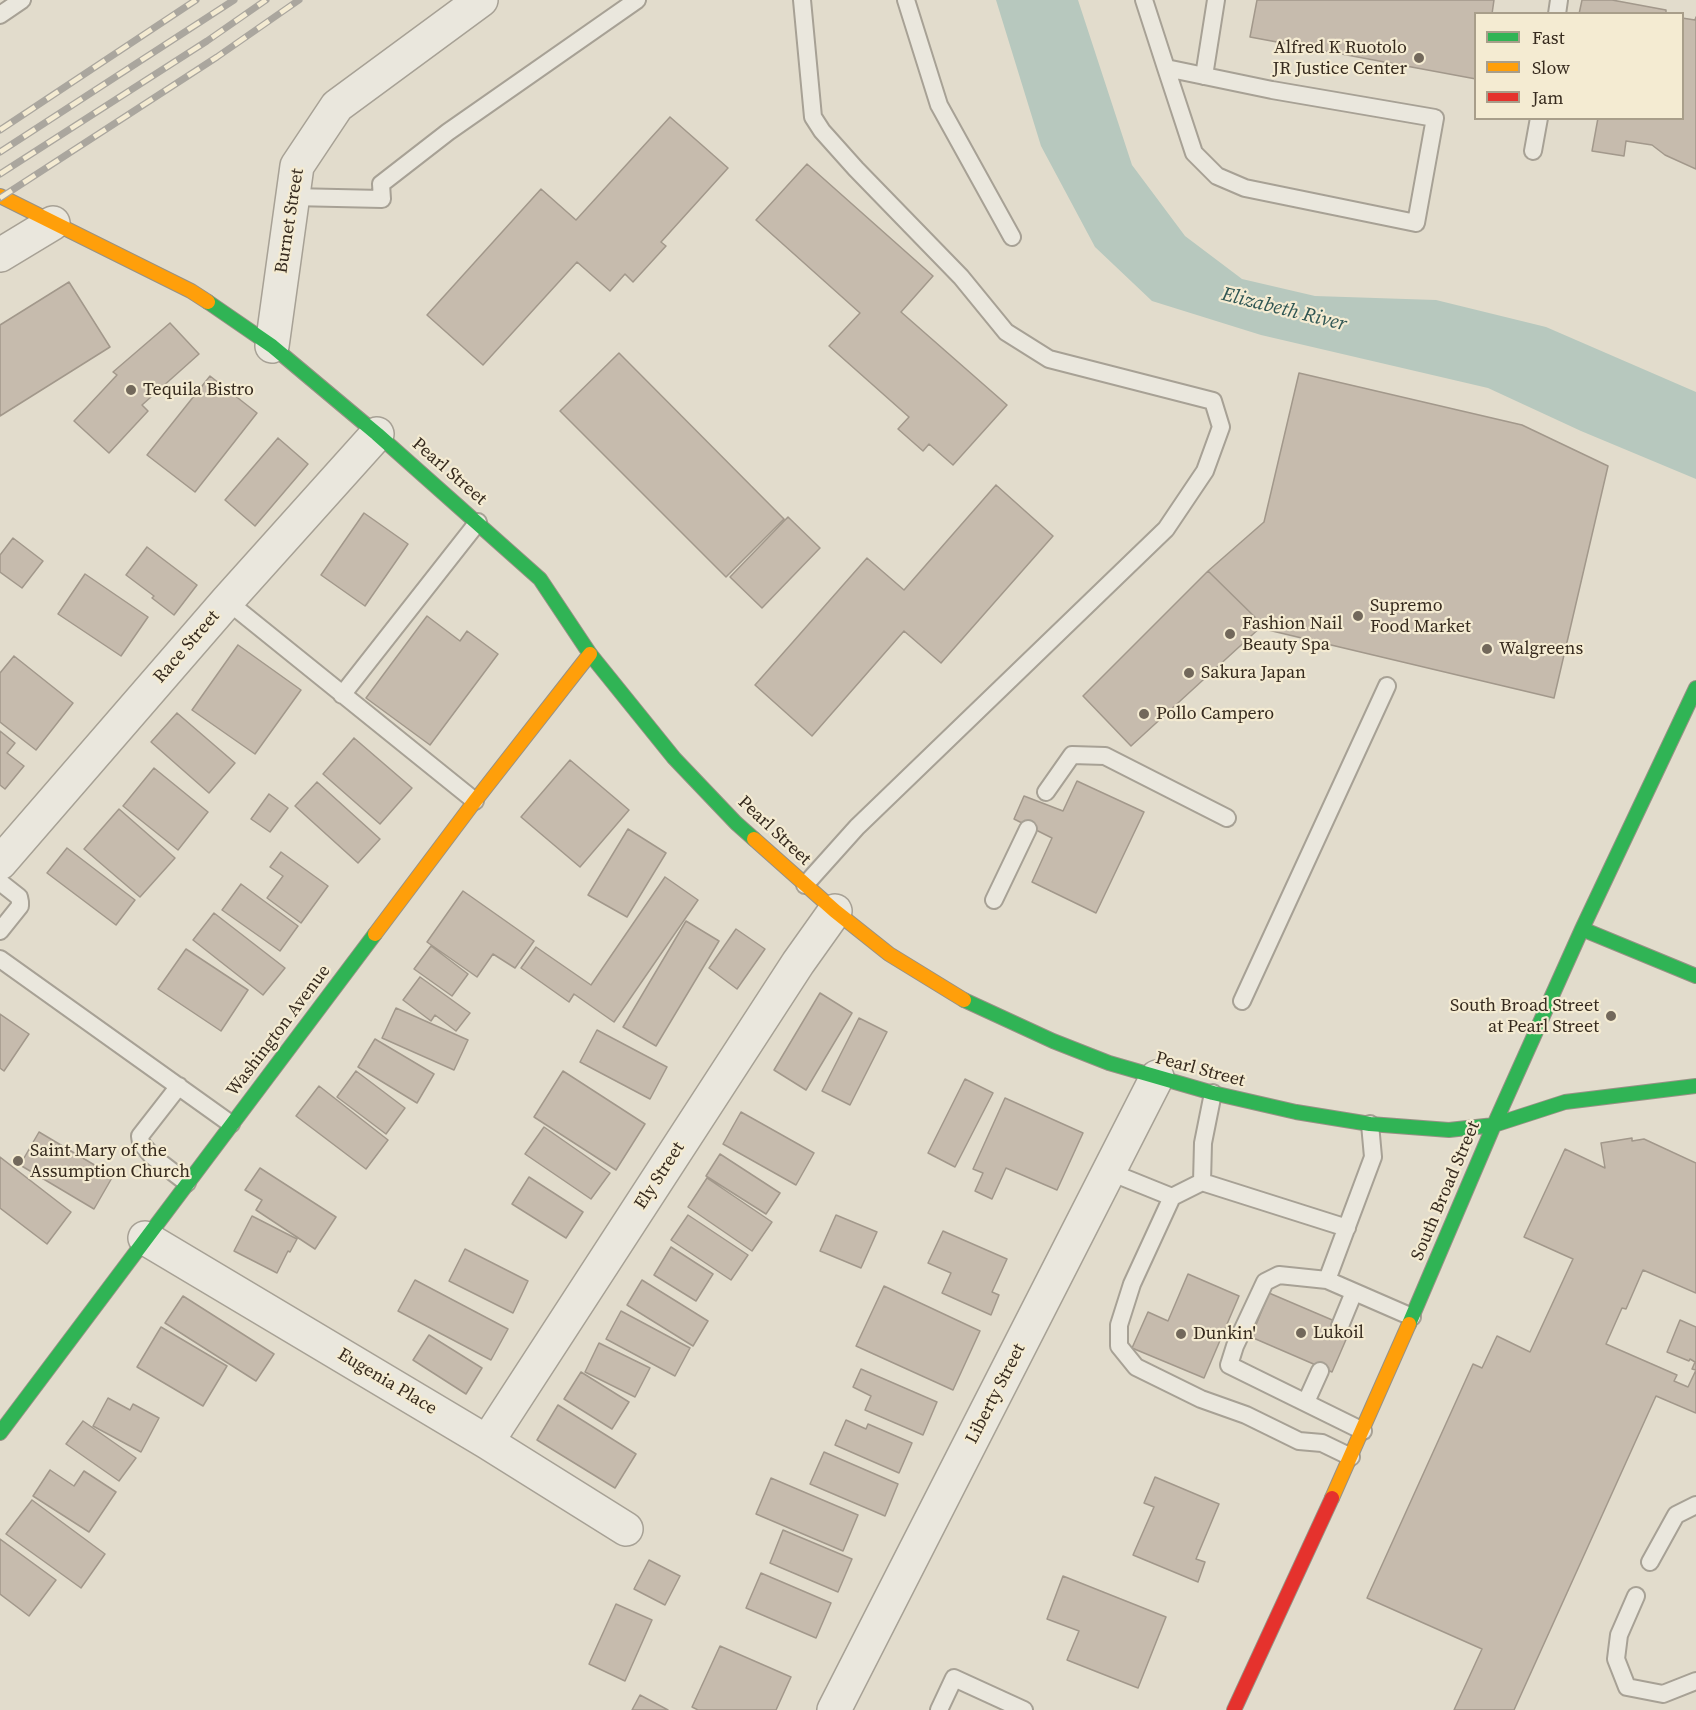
<!DOCTYPE html>
<style>
body{margin:0}
#map{position:relative;width:1696px;height:1710px;overflow:hidden;background:#e2dccc;font-family:"Source Serif 4",serif}
canvas{display:block}
.legend{position:absolute;left:1474px;top:12px;width:210px;height:108px;box-sizing:border-box;background:#f4ebd2;border:2px solid #a89e8a;margin:0;padding:8px 10px;list-style:none;font-size:18px;color:#362a1e}
.legend li{display:flex;align-items:center;gap:12px;height:30px}
.legend b{width:30px;border:2px solid #a89e8a}
</style>
<div id="map">
<canvas width="1696" height="1710"></canvas>
<ul class="legend">
<li><b style="height:8px;background:#30b455"></b>Fast</li>
<li><b style="height:8px;background:#ff9f0a"></b>Slow</li>
<li><b style="height:8px;background:#e5322d"></b>Jam</li>
</ul>
</div>
<script>
const ctx = document.querySelector('canvas').getContext('2d');
ctx.lineJoin = 'round';
function fillPath(path, color) { ctx.fillStyle = color; ctx.fill(path, 'evenodd'); }
const poly = rows => new Path2D(rows.map(r => 'M' + r).join(''));
function strokePath(path, color, width, dash) { ctx.strokeStyle = color; ctx.lineWidth = width; ctx.lineCap = dash ? 'butt' : 'round'; ctx.setLineDash(dash || []); ctx.stroke(path); }
function label(font, color, halo, rows, align = 'center') {
  ctx.font = font + ' "Source Serif 4",serif'; ctx.lineWidth = 4.5; ctx.setLineDash([]); ctx.textBaseline = 'middle'; ctx.strokeStyle = halo; ctx.fillStyle = color; for (const [text, x, y, turn = 0] of rows) {
    ctx.save(); ctx.translate(x, y); ctx.rotate((+turn || 0) * Math.PI / 180); ctx.textAlign = isNaN(turn) ? turn : align; if (halo) ctx.strokeText(text, 0, 0); ctx.fillText(text, 0, 0); ctx.restore();
  }
}
const water = poly([
 [996,0,1078,0,1132,165,1185,236,1242,279,1315,296,1436,300,1546,327,1696,392,1696,479,1581,431,1488,388,1261,335,1152,301,1095,247,1041,146]
]);
const building = poly([
 [1257,0,1494,0,1492,14,1476,14,1476,79,1250,37,1257,0],
 [1582,0,1612,0,1666,10,1666,14,1579,14,1582,0],
 [1696,17,1696,169,1665,155,1652,145,1626,141,1624,156,1592,151,1598,118,1682,118,1682,18,1695,20,1696,17],
 [670,117,728,168,661,242,666,246,633,282,625,274,610,291,577,262,483,365,427,315,541,189,576,220,670,117],
 [807,164,933,276,901,312,1007,405,953,465,929,444,923,451,898,429,909,417,829,346,860,313,756,220,807,164],
 [69,282,110,347,0,416,0,325,69,282],
 [170,323,199,354,142,405,148,411,109,453,74,421,117,375,113,372,170,323],
 [619,353,784,519,726,577,560,411,619,353],
 [1299,373,1522,425,1608,466,1554,698,1268,630,1208,571,1264,522,1299,373],
 [210,376,257,413,195,492,147,455,210,376],
 [278,438,308,464,255,526,225,500,278,438],
 [996,485,1053,536,941,663,904,631,812,736,755,685,867,558,904,590,996,485],
 [364,513,408,544,365,606,321,575,364,513],
 [788,517,820,548,762,608,730,577,788,517],
 [13,538,43,561,22,588,0,572,0,555,13,538],
 [147,547,197,585,174,615,152,598,154,596,126,575,147,547],
 [1208,571,1263,625,1131,746,1083,696,1208,571],
 [85,574,148,617,121,656,58,614,85,574],
 [427,616,460,641,467,631,498,654,430,745,366,698,427,616],
 [238,645,301,690,255,754,192,710,238,645],
 [14,656,73,703,36,750,0,722,0,673,14,656],
 [177,713,235,763,209,793,151,742,177,713],
 [0,731,15,743,7,753,24,766,5,789,0,785,0,731],
 [354,738,412,788,380,824,323,774,354,738],
 [570,760,629,810,580,867,521,817,570,760],
 [154,768,208,812,178,850,123,806,154,768],
 [1077,781,1144,812,1096,913,1032,882,1052,838,1014,819,1024,796,1063,811,1077,781],
 [317,782,380,839,358,863,295,806,317,782],
 [269,794,288,808,270,832,251,819,269,794],
 [119,809,175,858,140,897,84,849,119,809],
 [628,829,666,853,627,917,588,895,628,829],
 [67,848,135,900,116,925,47,873,67,848],
 [281,852,328,886,301,923,267,898,283,876,270,867,281,852],
 [665,877,698,900,614,1022,574,994,569,1002,521,968,536,947,591,985,665,877],
 [241,884,298,926,280,951,222,910,241,884],
 [463,891,534,941,515,968,493,954,477,977,427,942,463,891],
 [214,913,285,968,263,995,193,940,214,913],
 [686,921,719,941,656,1046,623,1027,686,921],
 [736,929,765,949,737,989,709,968,736,929],
 [431,946,468,974,452,996,414,969,431,946],
 [186,949,248,990,221,1031,158,989,186,949],
 [420,977,470,1013,456,1031,435,1015,431,1021,403,1000,420,977],
 [820,993,852,1013,806,1090,774,1070,820,993],
 [396,1008,468,1040,454,1070,382,1038,396,1008],
 [0,1014,29,1034,4,1071,0,1068,0,1014],
 [859,1018,887,1032,850,1105,822,1091,859,1018],
 [597,1030,667,1067,650,1099,580,1062,597,1030],
 [375,1039,434,1074,417,1103,358,1067,375,1039],
 [356,1071,405,1108,386,1134,337,1097,356,1071],
 [563,1071,645,1124,616,1170,534,1117,563,1071],
 [965,1079,993,1093,955,1167,928,1153,965,1079],
 [319,1086,388,1140,366,1169,296,1116,319,1086],
 [1005,1098,1083,1133,1057,1190,1006,1168,992,1199,975,1191,983,1173,973,1169,1005,1098],
 [741,1112,814,1153,796,1185,723,1144,741,1112],
 [544,1127,610,1173,591,1199,525,1154,544,1127],
 [39,1132,113,1176,94,1209,20,1165,39,1132],
 [1632,1138,1632,1141,1644,1139,1696,1163,1696,1293,1643,1270,1626,1309,1622,1308,1606,1344,1677,1375,1674,1381,1688,1387,1696,1370,1692,1369,1695,1362,1690,1359,1689,1361,1667,1352,1680,1320,1696,1327,1696,1413,1656,1396,1514,1710,1454,1710,1482,1649,1367,1598,1473,1364,1482,1368,1497,1336,1530,1352,1573,1259,1524,1237,1565,1149,1605,1168,1601,1143,1632,1138],
 [720,1154,780,1193,766,1214,706,1176,720,1154],
 [0,1157,71,1212,47,1244,0,1208,0,1157],
 [260,1168,336,1217,315,1249,256,1210,262,1200,245,1190,260,1168],
 [529,1177,583,1212,566,1238,512,1204,529,1177],
 [707,1178,772,1222,752,1251,688,1207,707,1178],
 [688,1215,748,1255,731,1280,671,1240,688,1215],
 [836,1215,877,1232,861,1268,820,1251,836,1215],
 [252,1216,297,1239,290,1252,288,1251,277,1273,234,1251,252,1216],
 [943,1231,1007,1259,992,1292,999,1295,991,1315,942,1293,951,1273,928,1263,943,1231],
 [671,1247,713,1274,696,1301,654,1275,671,1247],
 [465,1249,528,1281,513,1313,449,1281,465,1249],
 [1188,1274,1239,1296,1204,1378,1132,1348,1148,1312,1168,1321,1188,1274],
 [415,1280,508,1329,491,1360,398,1311,415,1280],
 [642,1280,708,1321,693,1346,627,1305,642,1280],
 [884,1286,980,1331,953,1390,856,1346,884,1286],
 [1269,1293,1351,1328,1332,1372,1251,1337,1269,1293],
 [183,1296,274,1354,256,1381,165,1323,183,1296],
 [621,1311,690,1348,675,1376,606,1339,621,1311],
 [161,1327,227,1366,203,1406,137,1367,161,1327],
 [429,1335,482,1368,466,1394,413,1360,429,1335],
 [599,1343,650,1368,635,1397,585,1372,599,1343],
 [861,1369,937,1402,923,1435,865,1410,871,1396,853,1387,861,1369],
 [581,1372,629,1402,612,1429,564,1399,581,1372],
 [108,1398,130,1410,133,1404,159,1418,141,1452,93,1426,108,1398],
 [558,1405,636,1454,615,1488,537,1440,558,1405],
 [846,1420,866,1429,868,1424,912,1443,899,1473,835,1445,846,1420],
 [83,1421,136,1458,119,1481,66,1444,83,1421],
 [824,1452,898,1484,885,1516,810,1484,824,1452],
 [50,1470,74,1486,84,1471,116,1492,89,1532,33,1496,50,1470],
 [1155,1477,1219,1504,1196,1559,1205,1562,1198,1582,1133,1555,1154,1507,1144,1503,1155,1477],
 [771,1478,858,1515,843,1551,756,1514,771,1478],
 [32,1500,105,1554,81,1588,6,1534,32,1500],
 [783,1530,852,1559,838,1592,770,1563,783,1530],
 [0,1539,56,1580,29,1616,0,1594,0,1539],
 [649,1560,680,1576,665,1605,634,1589,649,1560],
 [761,1573,831,1603,816,1638,746,1608,761,1573],
 [1063,1576,1166,1617,1138,1688,1067,1660,1079,1631,1047,1619,1063,1576],
 [616,1604,652,1620,625,1681,589,1664,616,1604],
 [720,1646,791,1677,776,1710,698,1710,692,1707,720,1646],
 [640,1695,668,1710,632,1710,640,1695]
]);
const lane = poly([
 [802,0,813,117,822,131,856,169,961,277,1006,332,1049,359,1213,401,1221,427,1205,471,1166,529,857,827,805,885],
 [906,0,939,105,1012,237],
 [1144,0,1166,68,1194,153,1217,176,1245,188,1416,223,1435,118,1272,90,1166,68],
 [1557,14,1559,0],
 [0,15,22,0],
 [1204,76,1216,0],
 [1533,151,1539,118],
 [292,197,382,199,381,184,448,132,637,0],
 [227,601,475,801],
 [342,695,478,522],
 [1046,792,1072,755,1105,756,1227,818],
 [0,882,19,897,20,902,20,906,0,931],
 [994,900,1028,829],
 [0,959,231,1124],
 [1242,1001,1387,686],
 [179,1086,140,1136,141,1143,152,1156,187,1183],
 [1370,1124,1373,1157,1327,1280,1412,1317],
 [1110,1172,1172,1197],
 [1202,1182,1203,1143,1213,1093],
 [1347,1228,1202,1182,1172,1197,1132,1284,1119,1325,1119,1346,1136,1367,1201,1399,1246,1415,1299,1441,1322,1443,1351,1457],
 [1327,1280,1279,1275,1265,1282,1235,1346,1229,1365,1363,1431],
 [1340,1326,1354,1292],
 [1306,1402,1320,1371],
 [1650,1562,1676,1515,1696,1505],
 [1636,1596,1619,1635,1616,1659,1627,1687,1663,1694,1696,1681],
 [939,1710,954,1678,1024,1710]
]);
const street = poly([
 [0,255,53,223],
 [272,346,297,166,337,106,481,0],
 [0,863,227,601,377,434],
 [145,1238,487,1442,626,1529],
 [487,1442,798,963,835,911],
 [834,1710,1157,1077]
]);
const fast = poly([
 [208,302,272,346,377,434,540,579,590,654,674,758,736,823,754,839],
 [1582,929,1696,976],
 [964,1000,1053,1041,1109,1063,1213,1093,1296,1112,1370,1124,1449,1130,1494,1125,1565,1102,1696,1086],
 [1409,1324,1494,1125,1582,929,1696,688],
 [0,1433,375,934]
]);
const slow = poly([
 [0,196,191,291,208,302],
 [754,839,835,911,889,954,964,1000],
 [375,934,475,801,590,654],
 [1332,1498,1409,1324]
]);
const jam = poly([
 [1234,1710,1332,1498]
]);
const rail = poly([
 [0,130,196,0],
 [0,152,234,0],
 [0,174,207,41,266,0],
 [0,198,217,57,299,0]
]);
const markers = [
 [1419,58,6,"#72685b"],
 [131,390,6,"#72685b"],
 [1358,616,6,"#72685b"],
 [1230,634,6,"#72685b"],
 [1487,649,6,"#72685b"],
 [1189,673,6,"#72685b"],
 [1144,714,6,"#72685b"],
 [1611,1016,6,"#72685b"],
 [18,1161,6,"#72685b"],
 [1301,1333,6,"#72685b"],
 [1181,1334,6,"#72685b"]
];
const poiNames = [
 ["Alfred K Ruotolo",1407,48,"right"],
 ["JR Justice Center",1407,69,"right"],
 ["Tequila Bistro",143,390],
 ["Supremo",1370,606],
 ["Food Market",1370,627],
 ["Fashion Nail",1242,624],
 ["Beauty Spa",1242,645],
 ["Walgreens",1499,649],
 ["Sakura Japan",1201,673],
 ["Pollo Campero",1156,714],
 ["South Broad Street",1599,1006,"right"],
 ["at Pearl Street",1599,1027,"right"],
 ["Saint Mary of the",30,1151],
 ["Assumption Church",30,1172],
 ["Lukoil",1313,1333],
 ["Dunkin'",1193,1334]
];
const streetNames = [
 ["Burnet Street",290,221,-81],
 ["Pearl Street",449,472,41],
 ["Race Street",187,647,-49],
 ["Pearl Street",774,831,43],
 ["Washington Avenue",279,1031,-53],
 ["Pearl Street",1200,1070,15],
 ["Ely Street",660,1176,-57],
 ["South Broad Street",1446,1191,-67],
 ["Eugenia Place",387,1382,31],
 ["Liberty Street",996,1394,-63]
];
const waterNames = [
 ["Elizabeth River",1284,310,14]
];
fillPath(water, '#b7c8be');
fillPath(building, '#c6bbad');
strokePath(building, '#a2988b', 1.5);
strokePath(lane, '#a7a195', 20);
strokePath(street, '#a7a195', 36);
strokePath(fast, '#979185', 16);
strokePath(slow, '#979185', 16);
strokePath(jam, '#979185', 16);
strokePath(lane, '#eae7dd', 16);
strokePath(street, '#eae7dd', 33);
strokePath(fast, '#30b455', 14);
strokePath(slow, '#ff9f0a', 14);
strokePath(jam, '#e5322d', 14);
strokePath(rail, '#aaa69e', 7);
strokePath(rail, '#f4ebd2', 4.5, [14]);
for (const [x, y, r, color] of markers) { const dot = new Path2D(); dot.arc(x, y, r, 0, 2 * Math.PI); ctx.fillStyle = color; ctx.fill(dot); strokePath(dot, '#f4ebd2', 2); }
label('18px', '#362a1e', '#f4ebd2', poiNames, 'left');
label('18px', '#362a1e', '#f4ebd2', streetNames);
label('italic 20px', '#2e5553', '#f4ebd2', waterNames);
</script>
